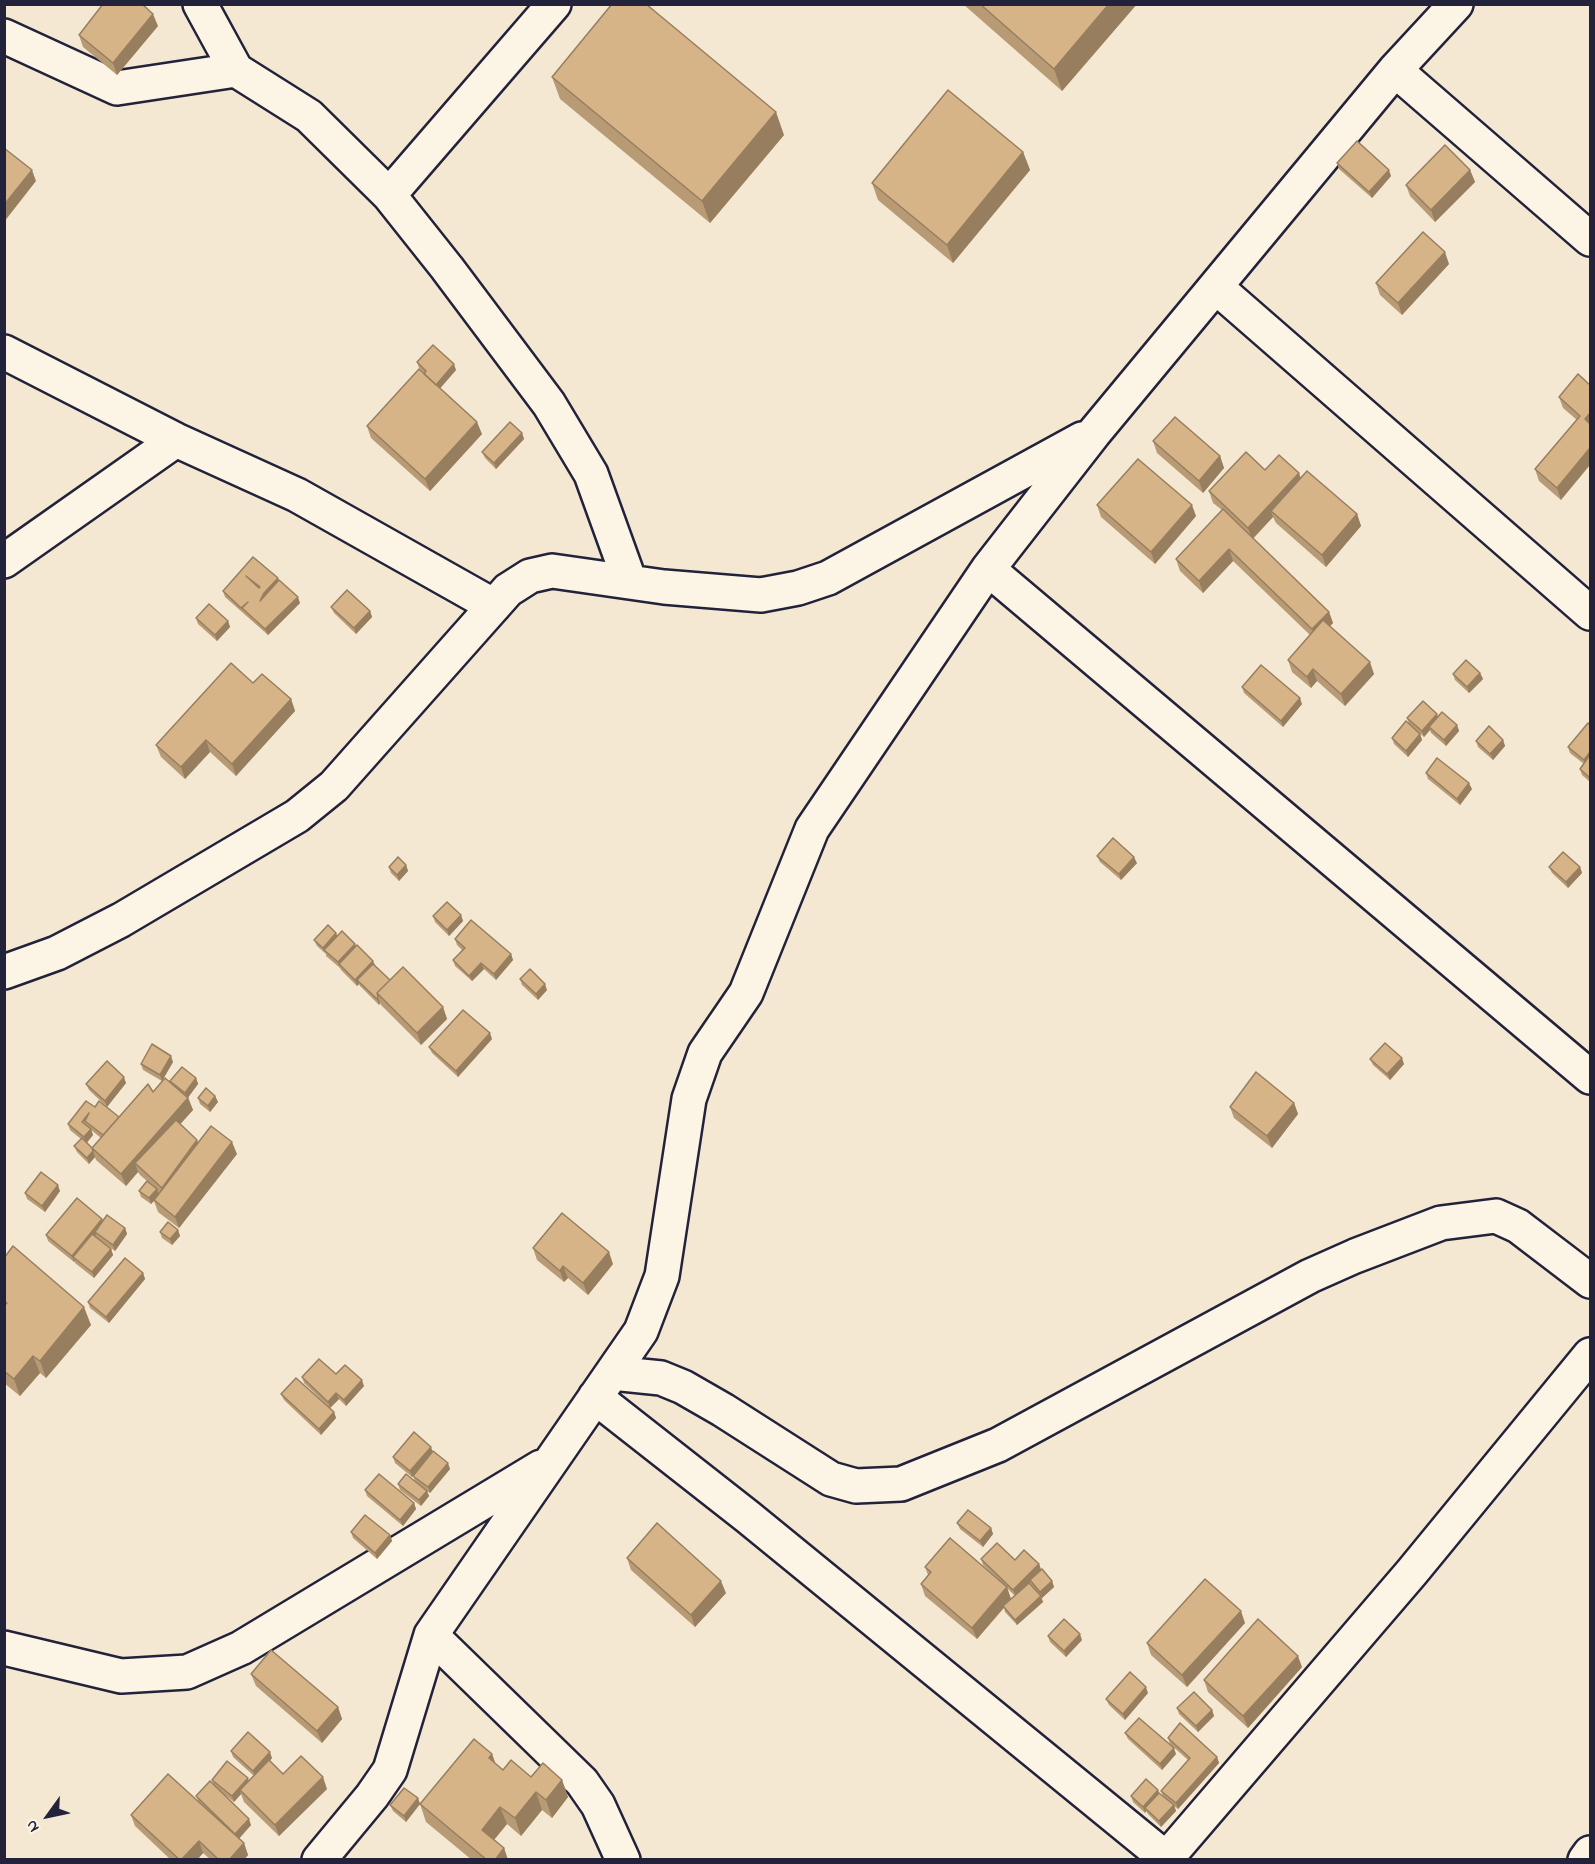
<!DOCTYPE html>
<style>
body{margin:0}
#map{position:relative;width:1595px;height:1864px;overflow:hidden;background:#f4e8d2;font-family:"Indie Flower",sans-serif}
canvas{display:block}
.frame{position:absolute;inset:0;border:6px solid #22223b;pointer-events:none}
.north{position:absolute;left:18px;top:1786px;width:60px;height:60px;-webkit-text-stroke:4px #fcf5e5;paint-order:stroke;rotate:237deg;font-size:16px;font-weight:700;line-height:24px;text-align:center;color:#22223b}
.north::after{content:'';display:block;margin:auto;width:21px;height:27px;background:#22223b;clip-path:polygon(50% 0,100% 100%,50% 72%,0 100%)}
</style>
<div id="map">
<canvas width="1595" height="1864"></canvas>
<div class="frame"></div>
<div class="north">N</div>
</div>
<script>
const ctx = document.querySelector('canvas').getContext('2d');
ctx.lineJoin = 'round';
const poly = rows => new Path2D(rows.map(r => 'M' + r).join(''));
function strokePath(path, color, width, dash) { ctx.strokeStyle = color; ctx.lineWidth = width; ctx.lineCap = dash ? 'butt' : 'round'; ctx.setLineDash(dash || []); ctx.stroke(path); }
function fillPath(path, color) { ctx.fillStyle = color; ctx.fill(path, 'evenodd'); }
const minor = poly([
 [200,4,236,70],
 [4,36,117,88,236,70,309,116,389,195,447,268,549,404,591,474,630,582],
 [1395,70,1590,239],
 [389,195,554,4],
 [1216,287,1590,613],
 [4,352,176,440,297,495,494,606],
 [4,561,176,440],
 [988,569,1590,1077],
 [4,972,57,953,121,920,297,816,334,786,508,590,530,576,552,571,664,587,761,595,798,588,828,578,1082,439],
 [612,1373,661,1378,683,1387,723,1410,831,1479,856,1486,901,1484,998,1445,1310,1276,1355,1256,1441,1223,1496,1216,1518,1226,1590,1281],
 [595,1397,748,1517,1168,1860],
 [431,1635,582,1782,598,1805,623,1860],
 [4,1648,121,1676,187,1672,241,1648,541,1467],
 [319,1860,372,1796,390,1770,431,1635,641,1331,662,1276,689,1099,705,1053,746,993,812,829,988,569,1094,433,1395,70,1456,4],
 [1165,1860,1412,1572,1590,1355],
 [1585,1860,1590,1853]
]);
const wall = poly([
 [963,4,1137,4,1062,91],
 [158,26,117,75,83,47,79,35],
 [552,77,784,135,710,223,560,99],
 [1023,152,1030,170,953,263,878,200,872,183],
 [1337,163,1391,176,1372,198,1339,169],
 [1470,170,1475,182,1435,222,1410,196,1406,185],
 [1449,264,1402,315,1380,295,1376,283],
 [417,362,456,370,440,388,482,434,430,491,371,438,367,426,424,373,419,368],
 [1590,385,1561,500,1539,481,1535,469,1577,420,1563,408,1559,397],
 [522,433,524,439,496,469,485,458,482,452],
 [1153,441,1220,456,1224,468,1203,493,1157,453],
 [1265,470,1301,478,1357,514,1361,526,1326,567,1276,523,1273,517,1253,539,1329,612,1333,623,1330,626,1374,674,1345,706,1317,681,1311,688,1292,672,1288,660,1310,635,1233,561,1203,593,1180,571,1176,559,1222,510,1213,503,1209,491],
 [1097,505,1196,516,1155,564,1101,517],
 [253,557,300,603,268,635,225,597,223,591],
 [331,607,370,611,372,617,356,634,334,613],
 [196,618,228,621,230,627,217,641,198,624],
 [1480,673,1483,679,1469,693,1455,680,1453,674],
 [253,683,291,699,295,711,236,776,210,752,185,779,161,757,156,745],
 [1242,687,1302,704,1283,727,1244,693],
 [1438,717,1457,725,1459,731,1446,746,1431,733,1430,730,1424,737,1409,724,1407,718],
 [1590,725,1590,782,1582,775,1580,769,1584,764,1570,753,1568,747],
 [1420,734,1422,740,1408,757,1394,744,1392,738],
 [1503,740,1505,746,1493,760,1478,747,1476,741],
 [1426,773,1472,789,1460,805,1428,779],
 [1097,856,1137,863,1121,880,1100,862],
 [406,865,408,871,399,881,391,873,389,867],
 [1549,867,1580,867,1582,873,1568,888,1552,873],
 [461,915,463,921,449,936,435,922,433,916],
 [337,936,356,946,375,967,390,980,443,1007,447,1019,421,1045,381,1005,380,1003,379,1005,360,986,359,984,357,986,341,970,340,968,326,956,326,954,317,946,314,940],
 [455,939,511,954,513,960,496,980,484,969,472,981,455,966,453,960,462,950,457,945],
 [520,979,547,990,538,1000,522,985],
 [492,1039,458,1077,432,1053,429,1047],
 [1370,1059,1404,1064,1390,1080,1373,1065],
 [173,1062,162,1081,171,1083,196,1078,198,1084,188,1097,193,1110,180,1124,198,1143,237,1154,179,1228,158,1212,154,1201,151,1204,141,1197,139,1191,147,1181,140,1175,138,1172,126,1186,96,1160,95,1157,89,1164,77,1152,74,1146,81,1139,70,1130,68,1124,95,1107,119,1117,153,1092,162,1081,143,1070,141,1064],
 [91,1130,101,1138,92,1148,87,1143,93,1135],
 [126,1083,107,1107,89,1090,86,1084],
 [215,1096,218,1102,210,1112,200,1104,198,1098],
 [1294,1103,1298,1114,1272,1148,1234,1118,1230,1107],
 [60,1191,45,1212,27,1199,25,1193],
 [103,1221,125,1228,127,1234,115,1251,101,1241,111,1249,113,1255,94,1278,75,1263,75,1261,74,1262,48,1241,46,1235],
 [178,1230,180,1236,172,1245,162,1238,160,1232],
 [533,1248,613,1264,588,1295,568,1278,564,1282,537,1260],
 [4,1258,91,1325,46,1378,40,1373,20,1396,4,1383],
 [143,1273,145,1279,109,1323,90,1308,88,1302],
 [336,1374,364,1386,346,1406,339,1399,330,1408,304,1383,302,1377],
 [281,1394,334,1412,336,1418,321,1435,284,1400],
 [431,1447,432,1451,450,1469,430,1493,427,1491,429,1496,421,1506,400,1490,398,1484,415,1481,413,1476,412,1477,395,1463,393,1457],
 [365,1490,414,1503,416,1509,403,1526,367,1496],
 [957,1523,991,1528,993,1534,983,1547,960,1529],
 [351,1532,390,1535,392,1541,377,1559,353,1538],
 [627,1558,726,1593,695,1627,631,1570],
 [981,1559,1015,1560,1039,1564,1041,1569,1052,1581,1054,1587,1042,1598,1041,1597,1043,1602,1017,1625,1005,1612,1004,1608,977,1639,925,1596,921,1584,928,1575,925,1567,1003,1584,983,1565],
 [1007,1588,1015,1596,1011,1599],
 [1245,1623,1187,1687,1151,1655,1147,1643],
 [1048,1636,1082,1640,1066,1657,1050,1642],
 [1302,1667,1248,1728,1208,1692,1204,1680],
 [251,1674,338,1707,342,1719,322,1743,256,1686],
 [1148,1693,1125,1720,1109,1705,1106,1699],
 [1177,1708,1212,1710,1214,1716,1198,1732,1179,1714],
 [1125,1733,1176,1754,1162,1770,1128,1739],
 [1168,1738,1217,1757,1219,1763,1178,1809,1174,1806,1176,1811,1161,1827,1148,1814,1146,1811,1145,1813,1133,1802,1131,1796,1158,1790,1159,1793,1163,1796,1161,1791,1188,1760,1170,1744],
 [231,1751,272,1758,270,1761,283,1774,327,1789,279,1836,244,1802,241,1794,234,1802,220,1791,251,1825,239,1838,244,1843,248,1855,244,1860,211,1860,203,1853,197,1860,171,1860,135,1826,131,1815,199,1802,196,1796,213,1784,212,1780,249,1781,254,1776,233,1757],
 [492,1754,496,1765,503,1770,531,1777,562,1780,568,1797,552,1818,542,1810,521,1836,507,1824,494,1840,504,1848,508,1860,472,1860,426,1822,420,1804],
 [418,1798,420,1804,406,1822,393,1811,390,1805]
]);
const shadedWall = poly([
 [1109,4,1137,4,1062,91,1054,69],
 [153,14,158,26,117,75,113,63],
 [776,112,784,135,710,223,702,201],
 [1023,152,1030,170,953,263,947,245],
 [32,170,36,181,4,222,4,205],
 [1389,170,1391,176,1372,198,1369,192],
 [1470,170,1475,182,1435,222,1431,210],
 [1445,252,1449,264,1402,315,1398,303],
 [454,364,456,370,437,392,435,386],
 [1590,413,1590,430,1585,419],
 [477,422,482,434,430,491,425,479],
 [522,433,524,439,496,469,494,463],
 [1590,448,1590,465,1561,500,1557,488],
 [1220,456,1224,468,1203,493,1199,481],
 [1299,473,1303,485,1271,511,1273,517,1252,539,1248,528],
 [1192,505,1196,516,1155,564,1151,552],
 [1357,514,1361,526,1326,567,1322,555],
 [1229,549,1233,561,1203,593,1199,581],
 [278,578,280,584,260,601,264,593],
 [298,597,300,603,268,635,265,629],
 [370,611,372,617,356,634,354,628],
 [1329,612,1333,623,1316,641,1312,629],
 [228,621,230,627,217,641,215,635],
 [1370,662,1374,674,1345,706,1341,694],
 [1313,669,1317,681,1311,688,1307,677],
 [1480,673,1483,679,1469,693,1467,687],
 [1300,698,1302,704,1283,727,1281,721],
 [291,699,295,711,236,776,232,764],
 [1437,714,1439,720,1429,727,1430,730,1424,737,1422,731],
 [1457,725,1459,731,1446,746,1444,740],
 [1420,734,1422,740,1408,757,1406,751],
 [206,740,210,752,185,779,181,767],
 [1503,740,1505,746,1493,760,1490,754],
 [1590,752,1590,760,1586,766,1584,760],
 [1469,783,1472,789,1460,805,1457,799],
 [1134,857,1137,863,1121,880,1119,874],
 [406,865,408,871,399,881,397,875],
 [1580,867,1582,873,1568,888,1566,882],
 [461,915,463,921,449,936,447,930],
 [336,933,339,939,324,950,325,954,323,948],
 [355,944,357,950,339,964,340,968,338,962],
 [511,954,513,960,496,980,494,974],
 [373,961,376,967,357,980,359,984,357,986,355,980],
 [481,963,484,969,472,981,469,976],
 [545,984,547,990,538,1000,536,994],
 [378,997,380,1003,379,1005,377,999],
 [443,1007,447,1019,421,1045,417,1033],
 [490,1033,492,1039,458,1077,456,1071],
 [171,1056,173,1062,162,1081,160,1075],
 [1402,1058,1404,1064,1390,1080,1387,1074],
 [124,1077,126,1083,107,1107,105,1101],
 [196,1078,198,1084,187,1099,185,1093],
 [215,1096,218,1102,210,1112,208,1106],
 [188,1098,193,1110,141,1168,135,1163,138,1172,126,1186,121,1174],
 [1294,1103,1298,1114,1272,1148,1267,1136],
 [91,1129,93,1135,86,1143,84,1137],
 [197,1140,201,1152,166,1200,162,1188],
 [232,1142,237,1154,179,1228,175,1217],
 [93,1151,95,1157,89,1164,87,1158],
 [58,1185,60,1191,45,1212,42,1206],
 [157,1189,159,1195,151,1204,149,1198],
 [102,1219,104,1225,95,1232,96,1235,76,1259,73,1257,75,1261,74,1262,72,1256],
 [125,1228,127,1234,115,1251,113,1245],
 [178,1230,180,1236,172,1245,170,1239],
 [111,1249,113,1255,94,1278,92,1272],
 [609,1252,613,1264,588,1295,583,1283],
 [563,1266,568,1278,564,1282,560,1271],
 [143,1273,145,1279,109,1323,106,1317],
 [84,1307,91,1325,46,1378,40,1361],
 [33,1356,40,1373,20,1396,14,1379],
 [362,1380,364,1386,346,1406,344,1400],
 [336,1393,339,1399,330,1408,328,1402],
 [334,1412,336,1418,321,1435,319,1429],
 [431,1447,433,1453,412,1477,410,1471],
 [448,1463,450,1469,430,1493,428,1487],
 [427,1491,429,1496,421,1506,419,1500],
 [414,1503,416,1509,403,1526,400,1520],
 [991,1528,993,1534,983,1547,980,1541],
 [390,1535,392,1541,377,1559,375,1553],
 [1039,1564,1041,1570,1016,1596,1013,1590],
 [721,1581,726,1593,695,1627,691,1615],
 [1052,1581,1054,1587,1042,1598,1040,1592],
 [1007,1587,1011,1599,977,1639,972,1628],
 [1041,1596,1043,1602,1017,1625,1015,1620],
 [1241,1611,1245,1623,1187,1687,1182,1675],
 [1080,1634,1082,1640,1066,1657,1064,1651],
 [1298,1656,1302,1667,1248,1728,1243,1716],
 [1146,1687,1148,1693,1125,1720,1123,1714],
 [338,1707,342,1719,322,1743,317,1731],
 [1212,1710,1214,1716,1198,1732,1196,1726],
 [1174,1748,1176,1754,1162,1770,1160,1764],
 [270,1752,272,1758,255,1777,253,1771],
 [492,1754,498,1771,489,1758],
 [1217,1757,1219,1763,1178,1809,1176,1803],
 [323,1777,327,1789,279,1836,275,1825],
 [248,1778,250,1784,240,1790,241,1794,234,1802,232,1796],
 [562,1780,568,1797,552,1818,546,1800],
 [1158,1790,1160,1796,1145,1808,1146,1811,1145,1813,1143,1807],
 [536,1792,542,1810,521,1836,515,1818],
 [418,1798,420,1804,406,1822,404,1816],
 [1174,1805,1176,1811,1161,1827,1159,1821],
 [500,1807,507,1824,488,1847,482,1830],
 [249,1819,251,1825,238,1840,235,1834],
 [199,1841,203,1853,197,1860,181,1860],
 [244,1843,248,1855,244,1860,229,1860],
 [504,1848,508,1860,495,1860]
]);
const building = poly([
 [103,4,142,4,153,14,113,63,79,35,103,4],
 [612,4,646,4,776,112,702,201,552,77,612,4],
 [980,4,1109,4,1054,69,980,4],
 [948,90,1023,152,947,245,872,183,948,90],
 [1357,141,1389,170,1369,192,1337,163,1357,141],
 [1445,145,1470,170,1431,210,1406,185,1445,145],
 [4,148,32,170,4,205,4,148],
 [1423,232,1445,252,1398,303,1376,283,1423,232],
 [433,345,454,364,436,385,424,374,426,371,417,362,433,345],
 [419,369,477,422,425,479,367,426,419,369],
 [1578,374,1590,385,1590,413,1585,419,1590,424,1590,448,1557,488,1535,469,1580,416,1559,397,1578,374],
 [1175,417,1220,456,1199,481,1153,441,1175,417],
 [510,422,522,433,494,463,482,452,510,422],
 [1246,452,1265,470,1279,455,1299,473,1248,528,1209,491,1246,452],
 [1138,459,1192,505,1151,552,1097,505,1138,459],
 [1307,471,1357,514,1322,555,1271,511,1307,471],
 [1223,509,1329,612,1312,629,1229,549,1199,581,1176,559,1223,509],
 [253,557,278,578,264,593,260,601,279,580,298,597,265,629,242,608,248,602,241,608,223,591,253,557],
 [246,576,260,587,259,588,246,576],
 [347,590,370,611,354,628,331,607,347,590],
 [209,604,228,621,215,635,196,618,209,604],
 [1323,620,1370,662,1341,694,1313,669,1307,677,1288,660,1323,620],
 [1466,660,1480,673,1467,687,1453,674,1466,660],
 [231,663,253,683,262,674,291,699,232,764,206,740,181,767,156,745,231,663],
 [1261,665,1300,698,1281,721,1242,687,1261,665],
 [1423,701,1437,714,1422,731,1407,718,1423,701],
 [1442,712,1457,725,1444,740,1429,727,1442,712],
 [1406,721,1420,734,1406,751,1392,738,1406,721],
 [1588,723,1590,725,1590,752,1584,760,1568,747,1588,723],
 [1489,726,1503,740,1490,754,1476,741,1489,726],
 [1590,755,1590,778,1580,769,1590,755],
 [1437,758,1469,783,1457,799,1426,773,1437,758],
 [1113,838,1134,857,1119,874,1097,856,1113,838],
 [1563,852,1580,867,1566,882,1549,867,1563,852],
 [398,857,406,865,397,875,389,867,398,857],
 [447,902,461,915,447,930,433,916,447,902],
 [471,920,511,954,494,974,481,963,469,976,453,960,465,948,455,939,471,920],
 [328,925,336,933,323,948,314,940,328,925],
 [342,931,355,944,338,962,324,950,342,931],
 [357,945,373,961,355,980,339,964,357,945],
 [373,964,390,980,377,993,378,997,377,999,357,980,373,964],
 [403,967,443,1007,417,1033,377,993,403,967],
 [530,969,545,984,536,994,520,979,530,969],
 [463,1010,490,1033,456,1071,429,1047,463,1010],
 [1385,1043,1402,1058,1387,1074,1370,1059,1385,1043],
 [152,1044,171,1056,160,1075,141,1064,152,1044],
 [107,1061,124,1077,105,1101,86,1084,107,1061],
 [182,1067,196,1078,185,1093,170,1081,182,1067],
 [1256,1072,1294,1103,1267,1136,1230,1107,1256,1072],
 [165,1078,188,1098,121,1174,92,1148,148,1084,153,1092,165,1078],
 [206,1088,215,1096,208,1106,198,1098,206,1088],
 [86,1101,95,1107,99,1101,119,1117,103,1135,85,1121,89,1113,82,1122,91,1129,84,1137,68,1124,86,1101],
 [176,1120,197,1140,162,1188,135,1163,176,1120],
 [211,1126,232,1142,175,1217,154,1200,211,1126],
 [82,1138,92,1148,93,1151,87,1158,74,1146,82,1138],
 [41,1172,58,1185,42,1206,25,1193,41,1172],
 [147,1181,157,1189,149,1198,139,1191,147,1181],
 [77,1198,102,1219,72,1256,46,1235,77,1198],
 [562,1213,609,1252,583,1283,563,1266,560,1271,533,1248,562,1213],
 [107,1215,125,1228,113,1245,95,1232,107,1215],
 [168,1222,178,1230,170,1239,160,1232,168,1222],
 [92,1234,111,1249,92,1272,73,1257,92,1234],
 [13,1246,84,1307,40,1361,33,1356,14,1379,4,1371,4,1306,7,1303,4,1301,4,1258,13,1246],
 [125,1258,143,1273,106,1317,88,1302,125,1258],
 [319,1359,336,1374,345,1365,362,1380,344,1400,336,1393,328,1402,302,1377,319,1359],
 [296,1378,334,1412,319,1429,281,1394,296,1378],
 [414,1432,431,1447,410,1471,393,1457,414,1432],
 [433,1451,448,1463,428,1487,413,1476,433,1451],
 [379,1474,414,1503,400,1520,365,1490,379,1474],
 [406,1474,427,1491,419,1500,398,1484,406,1474],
 [968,1510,991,1528,980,1541,957,1523,968,1510],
 [365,1515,390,1535,375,1553,351,1532,365,1515],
 [657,1523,721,1581,691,1615,627,1558,657,1523],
 [950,1538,1007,1587,972,1628,921,1584,931,1572,925,1567,950,1538],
 [997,1543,1015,1560,1024,1550,1039,1564,1013,1590,981,1559,997,1543],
 [1042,1569,1052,1581,1040,1592,1030,1580,1042,1569],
 [1205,1579,1241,1611,1182,1675,1147,1643,1205,1579],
 [1029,1583,1041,1596,1015,1620,1003,1606,1029,1583],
 [1064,1619,1080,1634,1064,1651,1048,1636,1064,1619],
 [1258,1619,1298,1656,1243,1716,1204,1680,1258,1619],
 [271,1650,338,1707,317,1731,251,1674,271,1650],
 [1130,1672,1146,1687,1123,1714,1106,1699,1130,1672],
 [1194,1692,1212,1710,1196,1726,1177,1708,1194,1692],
 [1139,1718,1174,1748,1160,1764,1125,1733,1139,1718],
 [1180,1723,1217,1757,1176,1803,1161,1791,1190,1758,1168,1738,1180,1723],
 [248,1732,270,1752,253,1771,231,1751,248,1732],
 [474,1739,492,1754,489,1758,503,1770,511,1760,531,1777,543,1763,562,1780,546,1800,536,1792,515,1818,500,1807,482,1830,504,1848,495,1860,487,1860,420,1804,474,1739],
 [301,1756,323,1777,275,1825,240,1790,269,1760,283,1774,301,1756],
 [227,1761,248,1778,232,1796,212,1780,227,1761],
 [168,1774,244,1843,229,1860,219,1860,199,1841,181,1860,180,1860,131,1815,168,1774],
 [1146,1779,1158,1790,1143,1807,1131,1796,1146,1779],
 [210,1781,249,1819,235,1834,196,1796,210,1781],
 [404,1788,418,1798,404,1816,390,1805,404,1788],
 [1159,1793,1174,1805,1159,1821,1145,1808,1159,1793]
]);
strokePath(minor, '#22223b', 38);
strokePath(minor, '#fcf5e5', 33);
fillPath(wall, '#b89b75');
fillPath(shadedWall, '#967e5f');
fillPath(building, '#d6b488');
strokePath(building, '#967e5f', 1.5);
</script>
